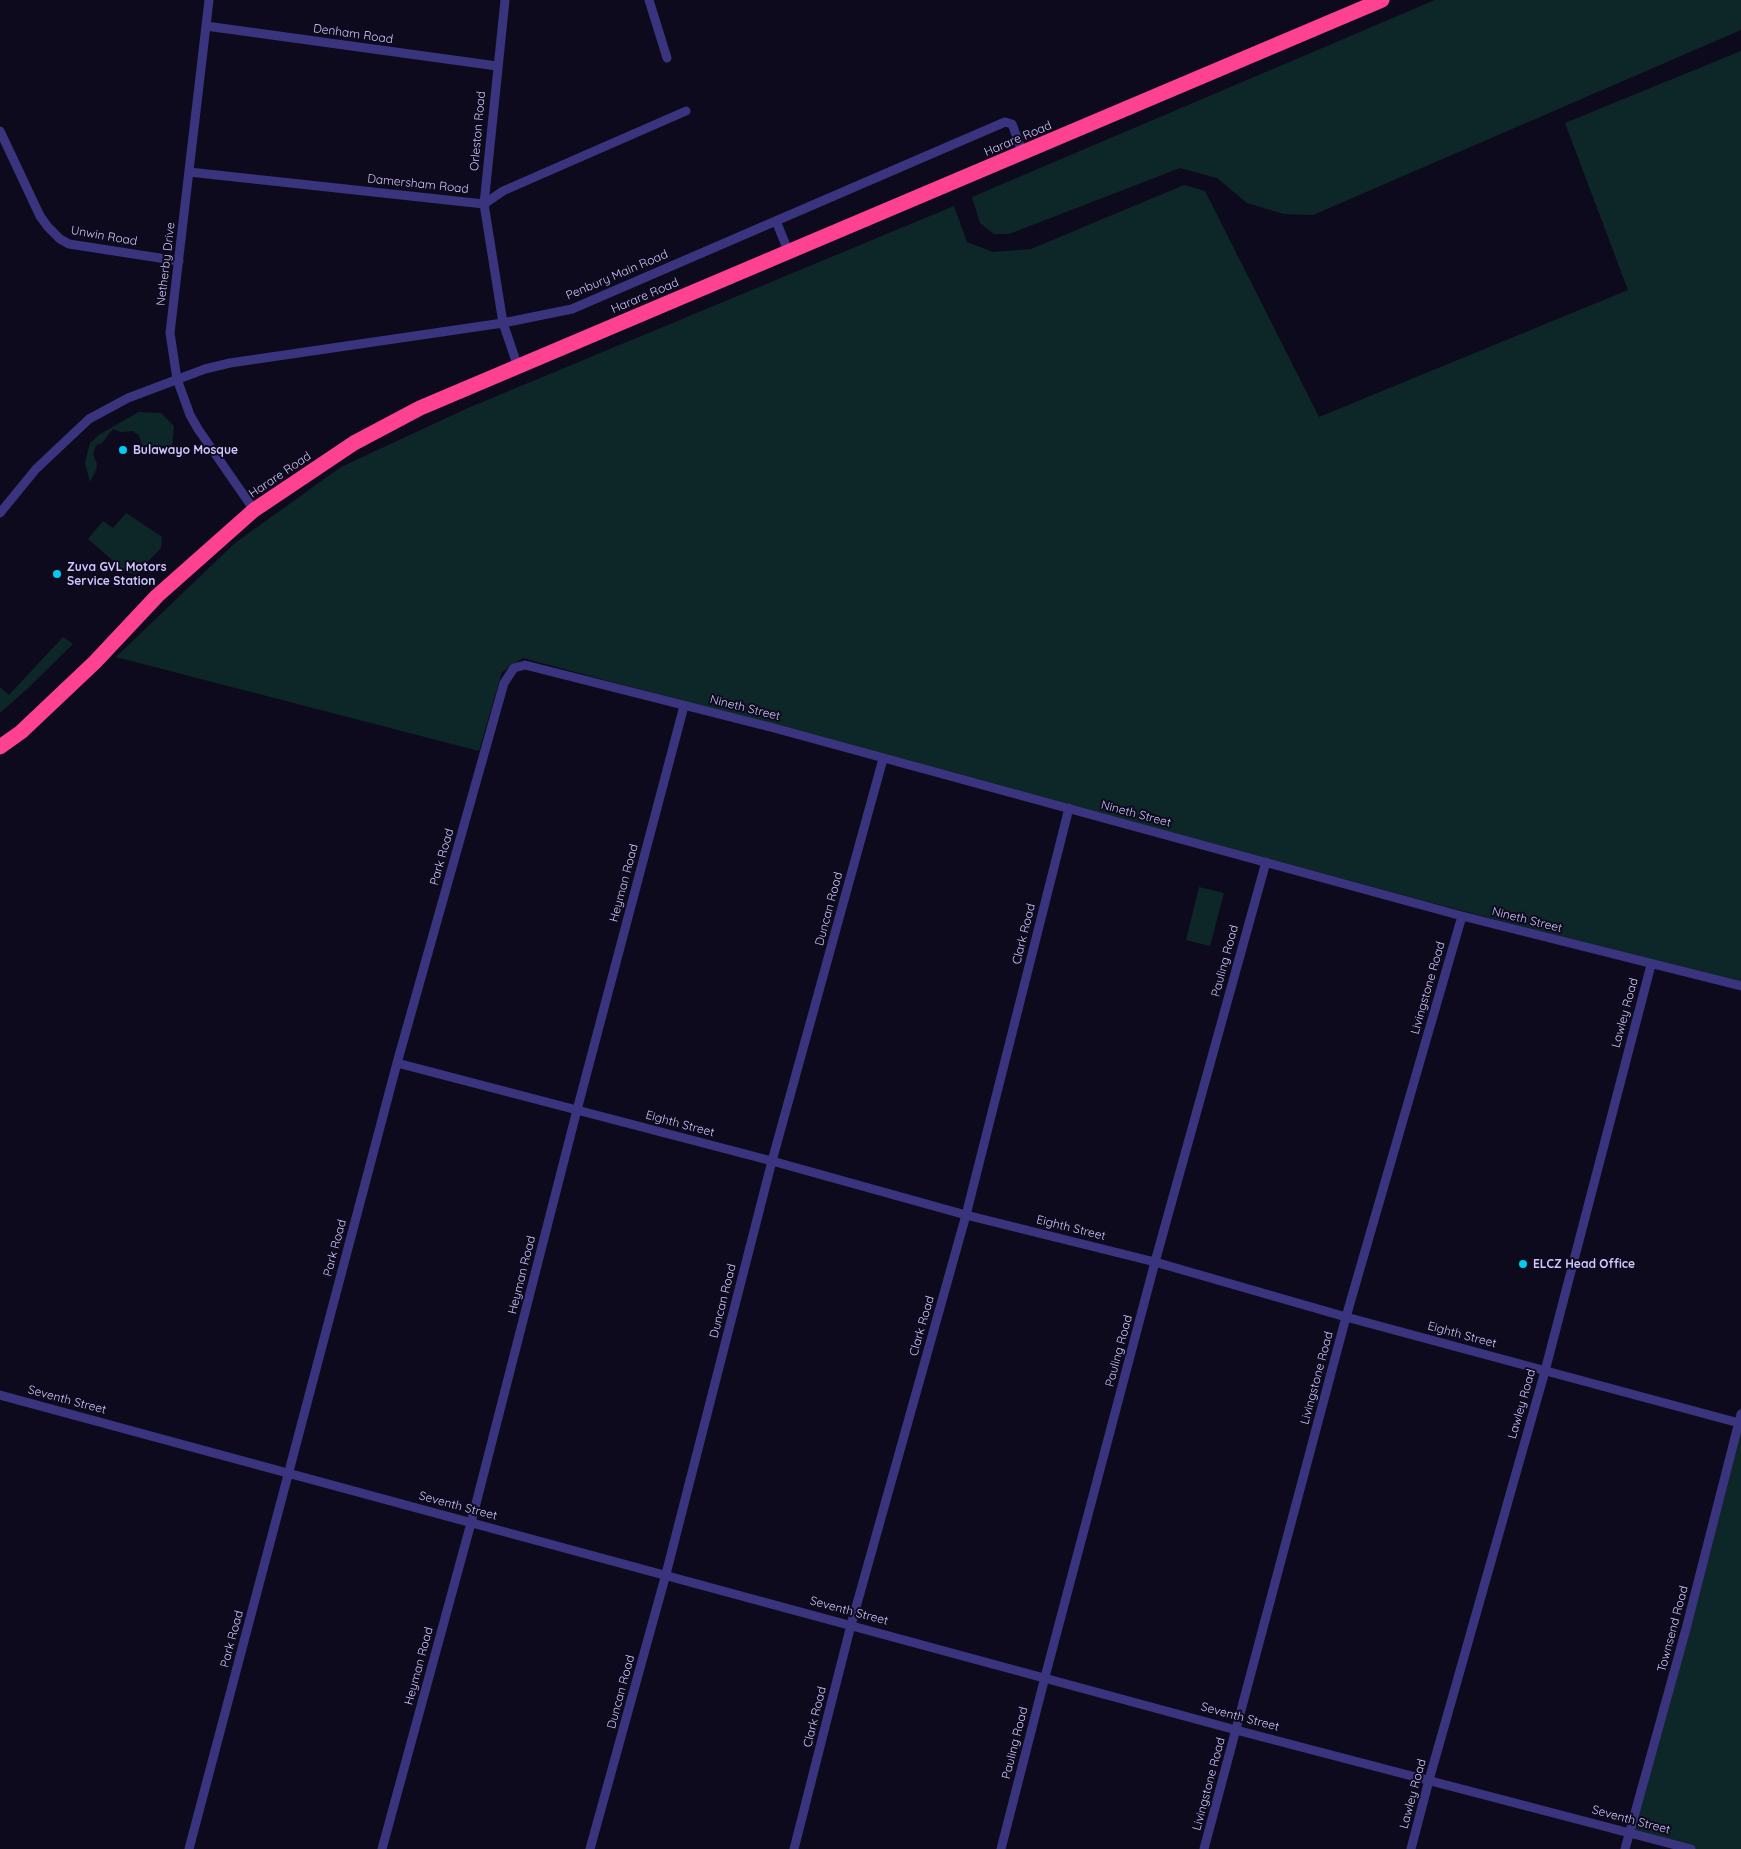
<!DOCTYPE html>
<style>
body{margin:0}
canvas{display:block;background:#0e0a1d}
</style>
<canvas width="1741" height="1849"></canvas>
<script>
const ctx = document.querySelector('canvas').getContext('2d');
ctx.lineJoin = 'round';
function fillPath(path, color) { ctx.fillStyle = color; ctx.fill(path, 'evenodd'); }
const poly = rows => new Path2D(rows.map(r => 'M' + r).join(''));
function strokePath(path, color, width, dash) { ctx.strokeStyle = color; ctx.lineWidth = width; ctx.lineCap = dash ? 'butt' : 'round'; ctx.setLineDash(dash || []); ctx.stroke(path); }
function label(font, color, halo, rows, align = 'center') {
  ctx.font = font + ' Quicksand,sans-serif'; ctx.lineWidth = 4; ctx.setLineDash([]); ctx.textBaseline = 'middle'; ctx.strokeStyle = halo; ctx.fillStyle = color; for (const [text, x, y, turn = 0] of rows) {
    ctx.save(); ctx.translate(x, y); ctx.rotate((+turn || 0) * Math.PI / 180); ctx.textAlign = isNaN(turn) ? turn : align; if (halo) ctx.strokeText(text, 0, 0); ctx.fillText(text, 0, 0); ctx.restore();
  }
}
const green = poly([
 [1435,0,1741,0,1741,30,1313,215,1284,214,1247,203,1217,178,1180,168,1009,234,994,234,980,223,972,197],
 [1741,51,1741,983,1444,906,523,658,502,672,479,751,116,657,235,543,341,467,468,408,954,206,967,242,993,252,1031,249,1184,185,1205,191,1319,417,1628,290,1565,123],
 [139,412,161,413,174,426,172,449,151,453,143,448,139,435,132,431,121,432,113,429,102,443,96,445,93,454,97,464,96,470,90,482,85,463,90,443,100,434],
 [126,513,162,537,161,548,136,574,126,572,88,539,103,521,113,528],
 [63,637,73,644,26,690,0,713,0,687,9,695],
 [1199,887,1224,893,1210,946,1186,940],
 [1741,1425,1741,1849,1690,1849,1630,1832]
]);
const street = poly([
 [209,0,170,333,177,379,190,415,198,429,254,510],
 [505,0,484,204,503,323,518,367],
 [649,0,667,58],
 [206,26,497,66],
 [0,131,40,216,48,227,60,239,69,244,179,261],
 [189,172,484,204,503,191,686,111],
 [776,221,789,253],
 [0,513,36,469,89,419,128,398,205,369,230,363,503,323,572,309,1005,122,1012,124,1023,154],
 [397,1063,772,1161,966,1215,1155,1262,1346,1317,1739,1423],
 [0,1395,1236,1730,1691,1849],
 [189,1849,397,1063,504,683,514,668,525,665,774,728,1462,916,1741,986],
 [382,1849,471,1523,577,1110,684,706],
 [590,1849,666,1574,772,1161,883,759],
 [794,1849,851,1625,966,1215,1069,808],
 [1001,1849,1045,1677,1155,1262,1266,862],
 [1204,1849,1346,1317,1462,916],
 [1411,1849,1429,1780,1545,1371,1651,965],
 [1625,1849,1686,1629,1741,1414]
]);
const highway = poly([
 [0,747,21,732,95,662,157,596,254,510,354,443,420,408,1382,0]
]);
const markers = [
 [123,450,5,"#00ccf1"],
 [57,574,5,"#00ccf1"],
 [1523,1264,5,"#00ccf1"]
];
const streetNames = [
 ["Denham Road",353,34,8],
 ["Orleston Road",478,131,-85],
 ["Harare Road",1018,139,-23],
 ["Damersham Road",418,184,6],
 ["Unwin Road",104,236,10],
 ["Netherby Drive",166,264,-83],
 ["Penbury Main Road",617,275,-23],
 ["Harare Road",645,296,-23],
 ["Harare Road",280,475,-34],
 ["Nineth Street",745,708,14],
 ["Nineth Street",1136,814,15],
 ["Park Road",442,857,-74],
 ["Heyman Road",624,883,-75],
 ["Duncan Road",829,909,-75],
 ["Nineth Street",1527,920,14],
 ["Clark Road",1024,934,-76],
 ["Pauling Road",1225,961,-75],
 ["Livingstone Road",1428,988,-74],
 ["Lawley Road",1625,1013,-75],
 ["Eighth Street",680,1124,15],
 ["Eighth Street",1071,1228,14],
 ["Park Road",335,1248,-75],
 ["Heyman Road",522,1275,-76],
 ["Duncan Road",723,1301,-76],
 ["Clark Road",922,1326,-74],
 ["Eighth Street",1462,1335,15],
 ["Pauling Road",1119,1351,-75],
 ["Livingstone Road",1317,1378,-75],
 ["Seventh Street",67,1400,15],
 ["Lawley Road",1522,1404,-74],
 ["Seventh Street",458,1506,15],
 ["Seventh Street",849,1611,15],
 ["Townsend Road",1673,1629,-75],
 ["Park Road",232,1639,-75],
 ["Heyman Road",419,1666,-75],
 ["Duncan Road",621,1692,-75],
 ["Clark Road",815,1717,-76],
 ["Seventh Street",1240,1717,15],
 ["Pauling Road",1015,1743,-76],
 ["Livingstone Road",1209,1784,-75],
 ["Lawley Road",1413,1794,-75],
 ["Seventh Street",1631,1820,15]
];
const poiNames = [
 ["Bulawayo Mosque",133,450],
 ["Zuva GVL Motors",67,567],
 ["Service Station",67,581],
 ["ELCZ Head Office",1533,1264]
];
fillPath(green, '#0d2627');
strokePath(street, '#3a337e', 9);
strokePath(highway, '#ff4192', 15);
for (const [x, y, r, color] of markers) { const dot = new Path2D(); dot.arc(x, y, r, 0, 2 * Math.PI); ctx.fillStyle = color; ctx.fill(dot); strokePath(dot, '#0e0a1d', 2); }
label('12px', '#cfc6ff', '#0e0a1d', streetNames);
label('bold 12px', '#cfc6ff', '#0e0a1d', poiNames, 'left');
</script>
